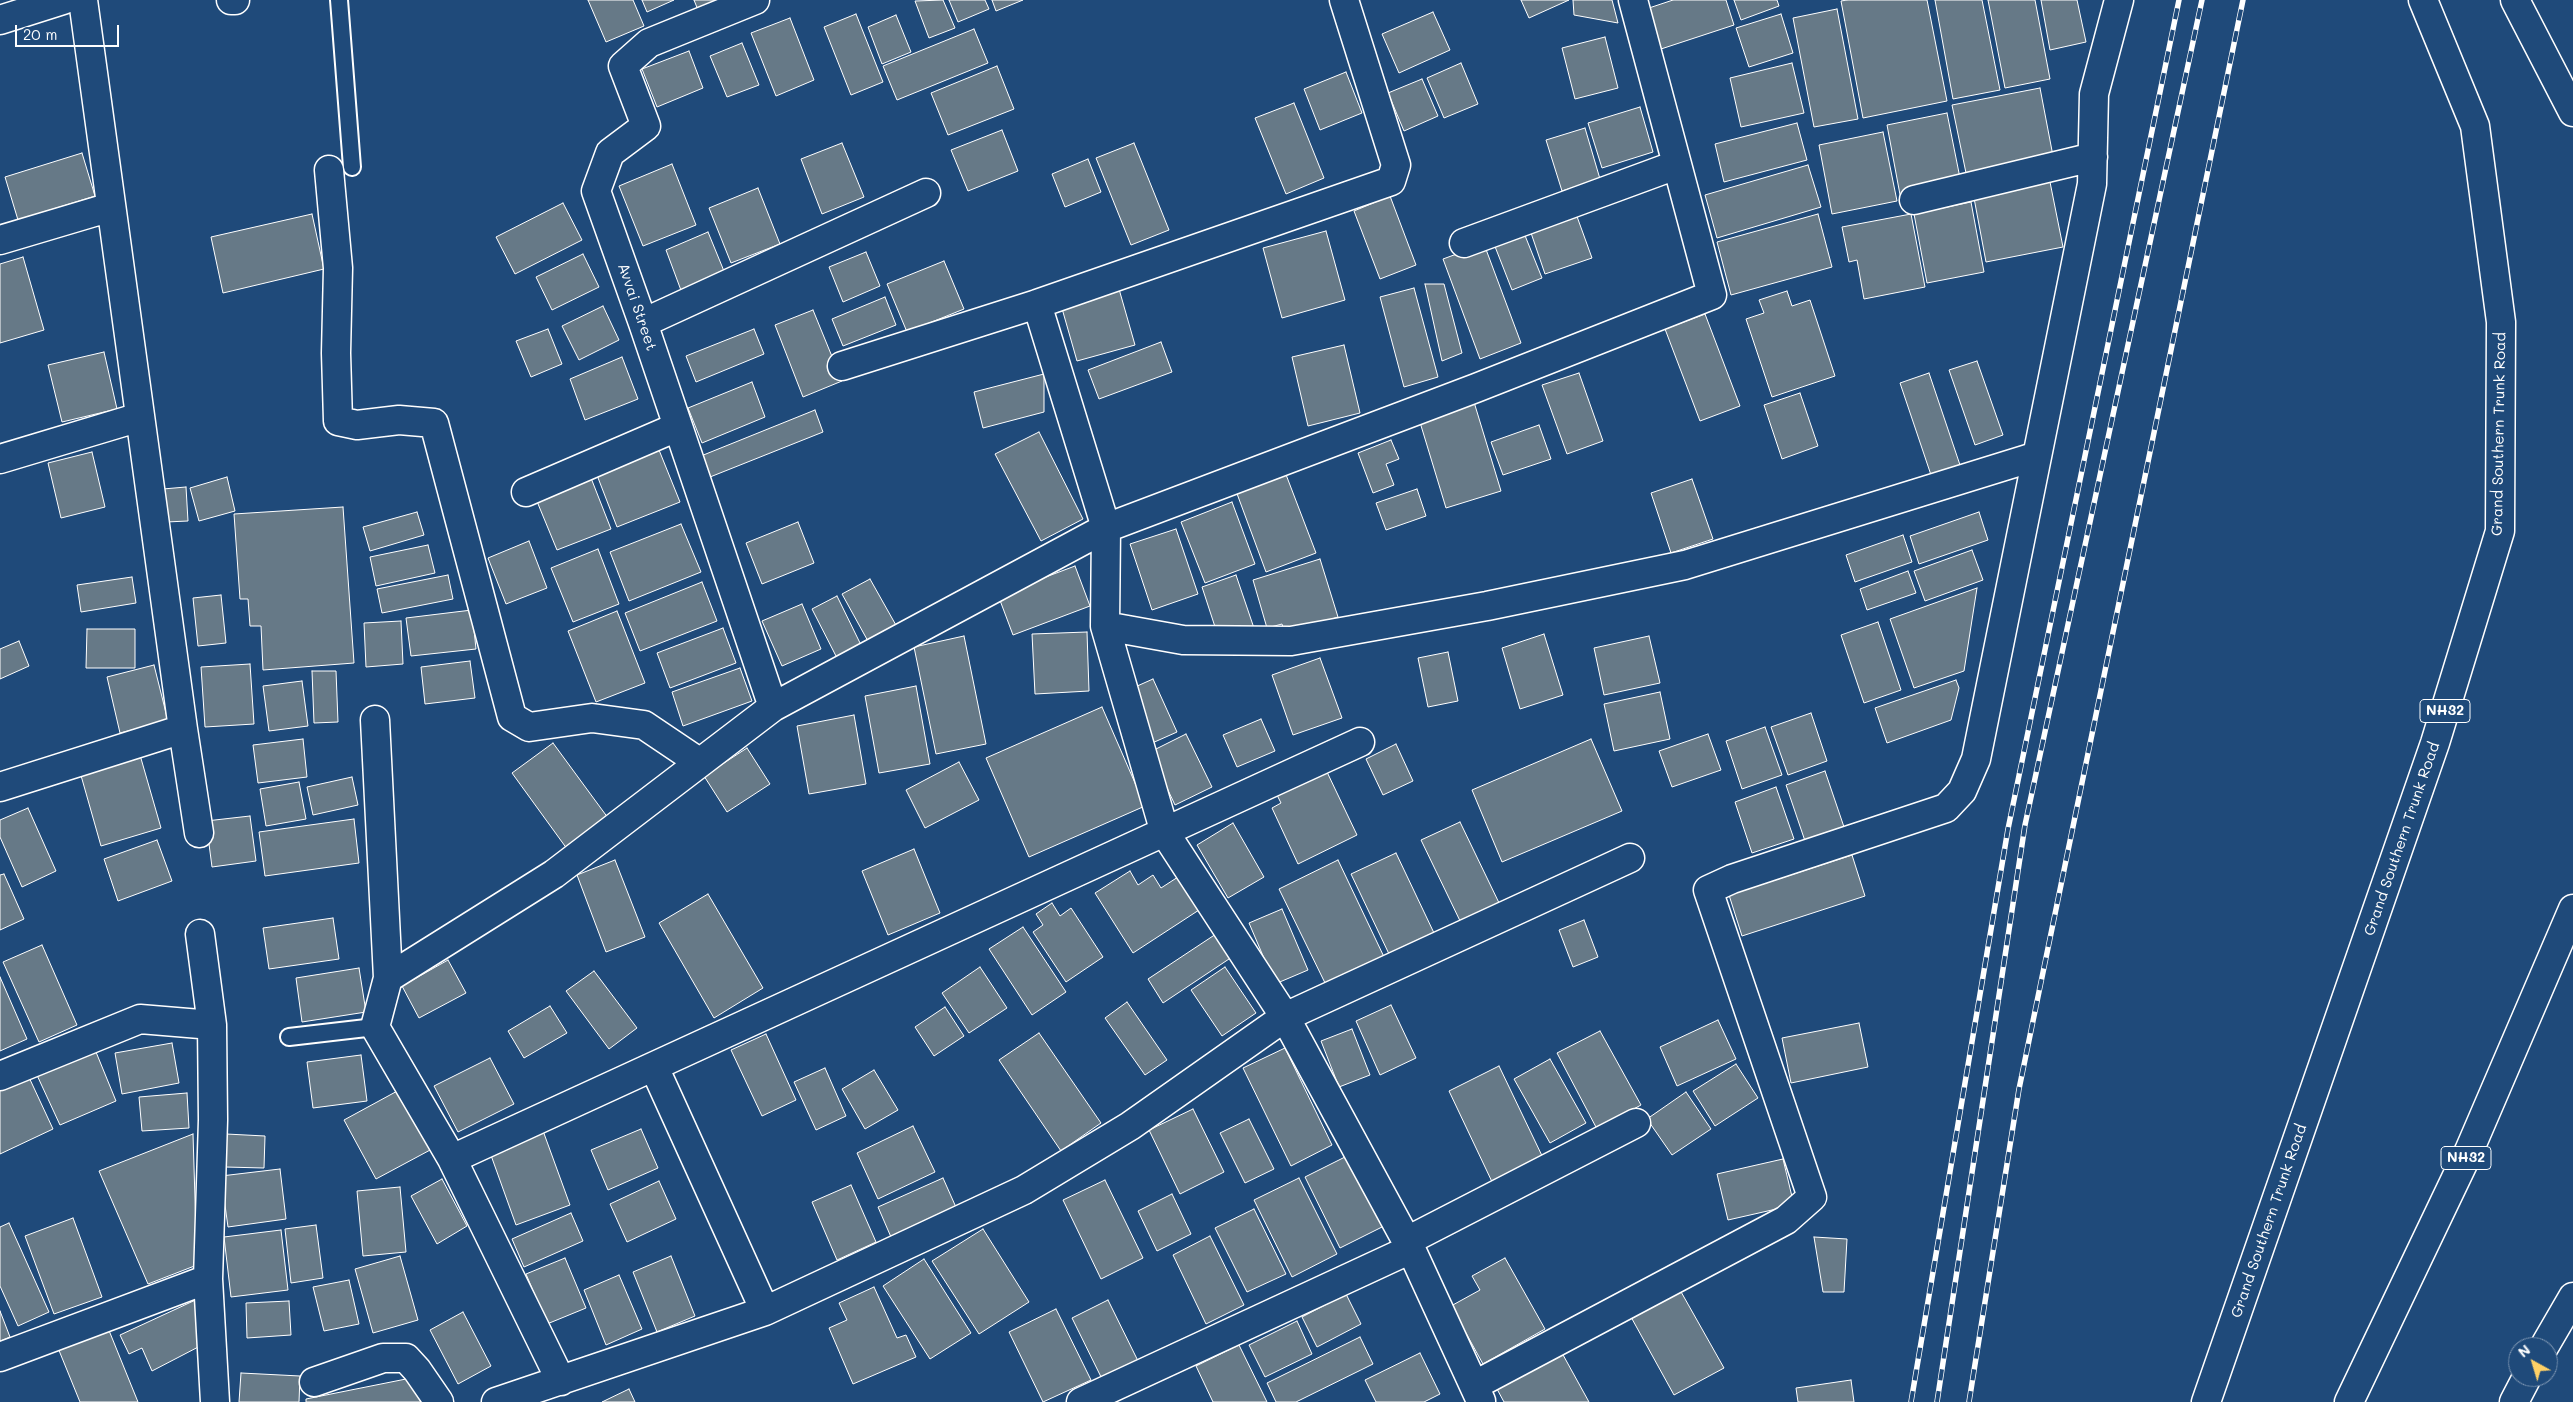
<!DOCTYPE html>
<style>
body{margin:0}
#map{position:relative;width:2573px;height:1402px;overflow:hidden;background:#1f4a7a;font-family:Mali,sans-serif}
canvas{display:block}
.north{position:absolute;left:2508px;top:1337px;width:50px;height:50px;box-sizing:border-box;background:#1f4a7a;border:1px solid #7992af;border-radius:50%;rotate:321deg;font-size:14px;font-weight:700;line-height:20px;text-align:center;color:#fff}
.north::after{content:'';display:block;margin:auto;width:18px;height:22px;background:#ffd166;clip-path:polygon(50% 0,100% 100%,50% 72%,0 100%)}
.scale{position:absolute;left:15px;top:25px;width:104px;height:22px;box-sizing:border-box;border:2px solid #fff;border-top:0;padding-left:6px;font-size:15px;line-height:18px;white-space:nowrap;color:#fff;-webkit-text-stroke:4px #1f4a7a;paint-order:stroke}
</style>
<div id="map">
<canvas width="2573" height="1402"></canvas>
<div class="north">N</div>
<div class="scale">20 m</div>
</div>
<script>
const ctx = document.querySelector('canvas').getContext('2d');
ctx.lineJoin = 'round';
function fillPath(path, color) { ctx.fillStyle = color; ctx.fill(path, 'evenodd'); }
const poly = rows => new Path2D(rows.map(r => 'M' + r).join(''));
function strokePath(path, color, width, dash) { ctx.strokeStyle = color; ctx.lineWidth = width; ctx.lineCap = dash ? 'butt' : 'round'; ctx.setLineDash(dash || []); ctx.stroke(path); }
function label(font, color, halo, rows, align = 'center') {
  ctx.font = font + ' Mali,sans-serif'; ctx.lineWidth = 4; ctx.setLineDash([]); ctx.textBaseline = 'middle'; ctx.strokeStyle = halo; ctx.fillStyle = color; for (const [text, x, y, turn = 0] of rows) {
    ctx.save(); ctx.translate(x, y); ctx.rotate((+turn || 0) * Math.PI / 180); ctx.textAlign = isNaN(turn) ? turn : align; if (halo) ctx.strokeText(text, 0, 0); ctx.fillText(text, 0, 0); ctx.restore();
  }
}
const building = poly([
 [588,0,633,0,644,26,606,42,588,0],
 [642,0,674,0,647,12,642,0],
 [694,0,724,0,698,10,694,0],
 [943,0,955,28,929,38,915,1,943,0],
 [949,0,985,0,989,9,958,22,949,0],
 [992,0,1023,0,996,11,992,0],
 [1521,0,1569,0,1529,18,1521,0],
 [1573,0,1612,0,1618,23,1574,15,1573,0],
 [1673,0,1726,0,1734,25,1661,49,1649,8,1673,0],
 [1734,0,1777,0,1779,6,1741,20,1734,0],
 [1847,0,1927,0,1947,101,1863,118,1841,1,1847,0],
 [1935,0,1982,0,2000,90,1953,99,1935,0],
 [1988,0,2035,0,2050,79,2005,88,1988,0],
 [2041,0,2077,0,2086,42,2050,50,2041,0],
 [1837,9,1858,119,1814,127,1793,18,1837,9],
 [1433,12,1450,50,1399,73,1382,34,1433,12],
 [856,14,883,82,851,95,824,27,856,14],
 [1781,14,1793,53,1749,67,1736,28,1781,14],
 [896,15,911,52,882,64,868,27,896,15],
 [790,18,814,80,776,96,751,33,790,18],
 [974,29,988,63,897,100,883,66,974,29],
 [1605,37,1618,88,1575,99,1562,48,1605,37],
 [742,43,759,85,727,97,710,56,742,43],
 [689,51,703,88,657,107,642,69,689,51],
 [1461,63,1478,104,1444,118,1427,78,1461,63],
 [1792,63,1804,113,1741,127,1730,78,1792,63],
 [997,66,1014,109,948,135,931,93,997,66],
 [1346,72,1362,113,1320,130,1304,89,1346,72],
 [1422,79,1438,116,1404,131,1388,93,1422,79],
 [2040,88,2053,156,1966,173,1952,105,2040,88],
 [1294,103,1324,178,1286,194,1255,118,1294,103],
 [1640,107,1653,152,1602,168,1588,123,1640,107],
 [1947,113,1962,188,1901,200,1887,125,1947,113],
 [1797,123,1807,160,1724,182,1715,144,1797,123],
 [1585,128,1600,179,1562,191,1546,140,1585,128],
 [1002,130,1018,171,968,191,951,150,1002,130],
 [1883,132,1897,201,1832,214,1819,145,1883,132],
 [842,143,864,197,822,214,801,159,842,143],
 [1134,143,1169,230,1131,245,1096,158,1134,143],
 [82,153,95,196,18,220,5,177,82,153],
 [1088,159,1101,192,1065,207,1052,174,1088,159],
 [672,164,696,225,643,246,619,186,672,164],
 [1808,165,1821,207,1717,238,1705,195,1808,165],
 [2050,182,2063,247,1986,262,1974,198,2050,182],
 [758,188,780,244,731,263,709,208,758,188],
 [1390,196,1416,265,1380,279,1354,211,1390,196],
 [1971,202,1984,272,1927,283,1914,214,1971,202],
 [563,203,582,240,515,274,496,237,563,203],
 [1575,211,1592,258,1545,274,1529,227,1575,211],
 [312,214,324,269,223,293,211,237,312,214],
 [1818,214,1832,267,1731,295,1717,242,1818,214],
 [1911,214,1925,287,1864,299,1857,260,1849,262,1842,227,1911,214],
 [1326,231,1345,300,1282,318,1263,248,1326,231],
 [708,232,726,276,682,293,666,250,708,232],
 [1524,233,1542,278,1512,290,1494,244,1524,233],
 [1484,244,1521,343,1480,359,1443,259,1484,244],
 [866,252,880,286,843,302,829,267,866,252],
 [583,254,599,287,552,310,536,277,583,254],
 [23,257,44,330,0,343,0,264,23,257],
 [944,261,964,309,907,332,887,284,944,261],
 [1425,284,1444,284,1462,353,1442,361,1425,284],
 [1414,288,1438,377,1404,387,1380,297,1414,288],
 [1119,289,1135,345,1077,361,1061,305,1119,289],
 [1787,291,1792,306,1810,300,1835,376,1772,397,1746,319,1764,313,1759,300,1787,291],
 [885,297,896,325,843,346,832,319,885,297],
 [603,306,619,340,579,360,562,326,603,306],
 [813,310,842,381,803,397,775,325,813,310],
 [1705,314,1740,406,1700,421,1665,329,1705,314],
 [548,329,562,364,531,377,516,341,548,329],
 [754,329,764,354,696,382,686,356,754,329],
 [1161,342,1172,372,1099,399,1088,370,1161,342],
 [1344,345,1360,413,1308,426,1292,357,1344,345],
 [104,352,117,409,62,422,48,365,104,352],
 [622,357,638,399,585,420,570,379,622,357],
 [1977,361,2003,435,1975,445,1949,370,1977,361],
 [1579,373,1603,441,1567,454,1542,385,1579,373],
 [1929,373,1960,465,1931,475,1900,383,1929,373],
 [1044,374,1044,412,983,428,974,392,1044,374],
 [752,382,765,417,702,443,688,408,752,382],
 [1800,393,1818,446,1782,459,1764,405,1800,393],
 [1474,402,1501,491,1446,508,1419,419,1474,402],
 [815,410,823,432,705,479,696,458,815,410],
 [1539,425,1551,459,1503,475,1491,442,1539,425],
 [1039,432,1083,519,1041,541,995,454,1039,432],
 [1391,440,1399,459,1386,464,1394,485,1373,493,1358,453,1391,440],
 [657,445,680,502,617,527,595,470,657,445],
 [92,452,105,507,61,518,48,463,92,452],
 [1285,472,1316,553,1266,572,1236,491,1285,472],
 [227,477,235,511,199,521,190,488,227,477],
 [591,478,611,529,557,550,536,499,591,478],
 [1692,479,1713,539,1671,553,1651,493,1692,479],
 [186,487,188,521,166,522,163,489,186,487],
 [1417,489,1426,516,1386,530,1376,503,1417,489],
 [1232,502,1255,564,1205,583,1181,522,1232,502],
 [343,507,354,663,263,670,261,626,250,626,248,599,240,599,234,514,343,507],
 [417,512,424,535,370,551,363,527,417,512],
 [1979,512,1988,540,1919,564,1910,536,1979,512],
 [798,522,814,563,762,584,746,543,798,522],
 [681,524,701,572,629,601,610,552,681,524],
 [1176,529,1198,594,1152,610,1130,544,1176,529],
 [1903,535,1912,562,1855,582,1846,555,1903,535],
 [529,541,547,588,506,604,488,558,529,541],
 [428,545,435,573,376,586,370,557,428,545],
 [598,549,619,604,573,622,551,568,598,549],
 [1972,550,1983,580,1925,601,1914,571,1972,550],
 [1320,559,1338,617,1285,634,1282,624,1267,628,1253,580,1320,559],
 [1075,566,1090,606,1013,635,998,595,1075,566],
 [1908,571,1916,593,1867,610,1860,589,1908,571],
 [448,575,453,599,382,613,377,589,448,575],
 [1236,575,1256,634,1218,636,1202,587,1236,575],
 [132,577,136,603,81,612,77,585,132,577],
 [870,579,897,627,869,643,842,594,870,579],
 [702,582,717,621,640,651,625,613,702,582],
 [1977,588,1964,671,1914,688,1890,619,1977,588],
 [221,595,226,643,198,646,193,598,221,595],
 [837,596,861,645,837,658,812,609,837,596],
 [802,604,821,649,782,666,762,621,802,604],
 [472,610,476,649,411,656,406,618,472,610],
 [617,611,645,683,596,702,568,631,617,611],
 [401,621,403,664,366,667,364,623,401,621],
 [1878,622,1901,690,1864,703,1841,635,1878,622],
 [723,628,736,663,670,688,657,653,723,628],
 [87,629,135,629,135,668,86,668,87,629],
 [1087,632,1089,691,1035,694,1032,634,1087,632],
 [1544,634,1563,695,1520,709,1502,648,1544,634],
 [964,636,986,744,936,754,914,647,964,636],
 [1649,636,1660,683,1604,695,1594,648,1649,636],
 [19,641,29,666,0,679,0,649,19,641],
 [1448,652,1458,701,1428,707,1418,658,1448,652],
 [1320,658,1342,718,1293,735,1272,675,1320,658],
 [470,661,475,698,425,704,421,667,470,661],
 [250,664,254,724,205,727,201,667,250,664],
 [154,665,168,721,120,733,107,677,154,665],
 [740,668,752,701,683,726,672,692,740,668],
 [312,671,336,671,338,722,314,723,312,671],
 [1153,679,1177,732,1150,744,1126,691,1153,679],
 [1956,680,1959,688,1951,720,1887,743,1875,708,1956,680],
 [302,681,308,726,269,731,263,686,302,681],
 [916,686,930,764,879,773,865,696,916,686],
 [1660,692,1670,739,1614,751,1604,704,1660,692],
 [1102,707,1145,806,1029,857,986,758,1102,707],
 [1811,713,1827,761,1788,775,1771,727,1811,713],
 [854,715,866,784,809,794,797,726,854,715],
 [1261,719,1275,751,1237,767,1223,735,1261,719],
 [1765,727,1782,775,1742,789,1726,741,1765,727],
 [1186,734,1212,787,1175,805,1150,752,1186,734],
 [1708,734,1721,770,1672,787,1659,751,1708,734],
 [303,739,307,777,258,783,253,745,303,739],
 [1591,739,1622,811,1502,862,1472,790,1591,739],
 [553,743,611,822,570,853,512,773,553,743],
 [1396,744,1413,781,1383,795,1366,759,1396,744],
 [747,748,770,784,727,812,704,776,747,748],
 [140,755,161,828,101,846,80,772,140,755],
 [959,762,979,800,925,828,906,790,959,762],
 [1825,771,1844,827,1805,841,1786,785,1825,771],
 [1327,772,1357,835,1298,864,1272,808,1281,803,1277,795,1327,772],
 [352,777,358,805,313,815,307,787,352,777],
 [299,782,306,819,266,826,260,789,299,782],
 [1776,787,1794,839,1752,853,1735,802,1776,787],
 [28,808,56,871,22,887,0,837,0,820,28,808],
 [250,816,256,861,212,867,206,821,250,816],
 [354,819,359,863,265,876,259,832,354,819],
 [1460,822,1501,907,1462,925,1421,840,1460,822],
 [1233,823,1264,877,1228,898,1197,845,1233,823],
 [157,840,172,881,118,901,104,859,157,840],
 [914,849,940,913,888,935,862,871,914,849],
 [1396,853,1434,933,1389,954,1351,874,1396,853],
 [1852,855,1865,896,1742,936,1729,895,1852,855],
 [615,860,645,937,606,952,577,875,615,860],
 [1338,860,1385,959,1327,987,1279,889,1338,860],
 [1130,871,1138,885,1153,875,1161,888,1178,877,1199,910,1133,953,1095,893,1130,871],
 [4,874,24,919,0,930,0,875,4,874],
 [708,894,763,988,714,1018,659,923,708,894],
 [1052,903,1060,916,1071,908,1103,957,1066,982,1033,932,1043,925,1036,914,1052,903],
 [1282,909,1308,970,1275,984,1249,923,1282,909],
 [333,918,339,959,269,969,263,928,333,918],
 [1584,920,1598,957,1573,967,1559,930,1584,920],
 [1023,927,1066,992,1032,1015,989,949,1023,927],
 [1216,934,1232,957,1163,1003,1148,979,1216,934],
 [42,945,77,1025,39,1042,3,962,42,945],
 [448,960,466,993,419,1018,402,986,448,960],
 [980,967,1007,1008,969,1033,942,993,980,967],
 [1225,967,1256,1013,1222,1036,1191,990,1225,967],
 [359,968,366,1012,302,1022,296,978,359,968],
 [594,971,637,1028,609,1049,566,991,594,971],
 [0,977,27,1039,0,1051,0,977],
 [1127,1002,1167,1060,1145,1075,1105,1018,1127,1002],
 [1391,1005,1416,1058,1380,1075,1356,1021,1391,1005],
 [550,1006,567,1033,524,1058,508,1031,550,1006],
 [945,1007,964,1036,934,1056,915,1027,945,1007],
 [1718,1020,1736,1059,1677,1086,1660,1047,1718,1020],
 [1859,1023,1868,1067,1791,1083,1782,1038,1859,1023],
 [1352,1029,1370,1075,1339,1087,1321,1041,1352,1029],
 [1600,1031,1641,1105,1597,1129,1557,1053,1600,1031],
 [1039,1033,1101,1123,1061,1151,999,1060,1039,1033],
 [766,1034,796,1100,762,1116,731,1050,766,1034],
 [172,1043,179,1083,122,1094,115,1053,172,1043],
 [1285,1048,1332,1145,1291,1166,1243,1068,1285,1048],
 [96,1052,116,1101,60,1125,36,1073,96,1052],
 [361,1055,367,1101,313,1108,307,1062,361,1055],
 [490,1058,514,1104,458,1132,434,1086,490,1058],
 [1550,1059,1586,1123,1550,1143,1514,1079,1550,1059],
 [1736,1064,1758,1098,1715,1126,1693,1091,1736,1064],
 [1499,1066,1545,1162,1494,1186,1449,1091,1499,1066],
 [825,1068,846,1116,816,1130,794,1082,825,1068],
 [874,1070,898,1110,865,1129,842,1089,874,1070],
 [27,1073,53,1129,0,1154,0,1085,27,1073],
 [401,1089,432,1149,376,1179,344,1120,401,1089],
 [1686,1092,1711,1129,1672,1155,1647,1119,1686,1092],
 [187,1093,189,1128,142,1131,139,1097,187,1093],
 [1193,1109,1224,1172,1180,1194,1149,1130,1193,1109],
 [1249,1119,1274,1169,1245,1183,1220,1133,1249,1119],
 [913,1126,935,1172,878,1199,857,1153,913,1126],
 [542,1128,570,1205,516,1225,488,1147,542,1128],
 [641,1129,658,1168,608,1190,591,1150,641,1129],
 [193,1134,197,1265,148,1284,99,1171,193,1134],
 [226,1134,265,1136,264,1168,225,1167,226,1134],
 [1349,1155,1384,1226,1340,1248,1305,1177,1349,1155],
 [1783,1159,1794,1205,1728,1220,1717,1174,1783,1159],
 [280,1169,286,1219,228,1227,221,1176,280,1169],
 [943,1178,959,1214,894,1244,878,1207,943,1178],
 [1299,1178,1337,1254,1292,1277,1254,1200,1299,1178],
 [442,1179,467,1226,437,1244,411,1196,442,1179],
 [1105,1180,1143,1258,1101,1279,1063,1200,1105,1180],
 [659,1181,676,1219,627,1242,610,1204,659,1181],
 [851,1185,876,1242,837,1260,812,1202,851,1185],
 [400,1187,406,1252,363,1256,357,1191,400,1187],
 [1172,1194,1191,1234,1157,1251,1138,1211,1172,1194],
 [1254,1209,1286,1274,1247,1292,1215,1228,1254,1209],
 [571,1213,583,1241,524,1267,512,1239,571,1213],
 [73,1218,102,1297,54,1314,25,1236,73,1218],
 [9,1223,49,1312,18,1326,0,1286,0,1227,9,1223],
 [316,1225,323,1278,291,1283,285,1229,316,1225],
 [983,1229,1029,1302,979,1334,932,1261,983,1229],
 [281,1230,288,1290,231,1297,224,1237,281,1230],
 [1210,1236,1244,1305,1206,1324,1173,1255,1210,1236],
 [1814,1237,1847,1239,1844,1292,1823,1292,1814,1237],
 [400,1256,418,1320,373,1333,355,1269,400,1256],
 [671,1256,695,1316,657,1332,633,1272,671,1256],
 [565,1258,586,1308,547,1324,526,1274,565,1258],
 [1505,1258,1545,1329,1483,1364,1451,1306,1480,1290,1472,1276,1505,1258],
 [924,1259,971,1333,930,1359,883,1286,924,1259],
 [619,1275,642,1329,606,1345,584,1290,619,1275],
 [349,1280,359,1324,324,1331,313,1287,349,1280],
 [874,1287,897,1338,906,1335,916,1357,853,1384,829,1328,847,1320,839,1303,874,1287],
 [1680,1290,1724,1368,1674,1395,1631,1317,1680,1290],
 [1346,1294,1361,1324,1317,1347,1302,1317,1346,1294],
 [202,1297,204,1344,152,1371,142,1348,129,1354,120,1335,202,1297],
 [1108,1300,1140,1365,1104,1383,1072,1318,1108,1300],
 [289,1301,291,1335,247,1338,246,1303,289,1301],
 [1056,1309,1091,1380,1043,1402,1009,1332,1056,1309],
 [0,1311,10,1337,0,1341,0,1311],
 [463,1312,491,1366,458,1384,430,1330,463,1312],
 [1297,1321,1312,1354,1265,1377,1249,1345,1297,1321],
 [108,1328,138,1402,80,1402,58,1348,108,1328],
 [1360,1337,1373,1364,1296,1402,1276,1402,1267,1383,1360,1337],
 [1239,1345,1267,1402,1213,1402,1196,1366,1239,1345],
 [1420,1353,1440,1394,1424,1402,1376,1402,1365,1380,1420,1353],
 [1562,1353,1589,1402,1504,1402,1497,1389,1562,1353],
 [241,1373,300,1376,299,1402,239,1402,241,1373],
 [416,1377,421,1402,306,1402,306,1399,416,1377],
 [1851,1380,1854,1402,1798,1402,1796,1388,1851,1380],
 [629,1389,635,1402,602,1402,629,1389]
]);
const service = poly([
 [339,0,352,167],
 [289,1037,375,1027]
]);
const minor = poly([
 [231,0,235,0],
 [755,0,649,43,623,66,646,126,610,153,596,191,643,323,773,707],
 [0,20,63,0],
 [329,170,338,268,336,353,338,421,357,425,399,420,434,423,512,717,529,727,592,718,644,725,699,762],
 [1914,200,2093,157],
 [0,240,111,207],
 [1464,243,1676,165],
 [1037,304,1106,528,1105,626,1165,833,1285,1017,1411,1249,1481,1401],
 [643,323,926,193],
 [842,366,1037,304,1391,181,1396,165,1344,0],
 [0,459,140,417],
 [526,492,677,427],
 [1105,626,1183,640,1291,641,1487,606,1685,565,2037,456],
 [375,720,388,978],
 [183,729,199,833],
 [0,787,183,729,83,0],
 [200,934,212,1025],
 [654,1067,765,1311],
 [0,1076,140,1019,212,1025,213,1120,208,1279,215,1402],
 [452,1159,1360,742],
 [1407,1241,1636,1123],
 [0,1357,208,1279],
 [561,1381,452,1159,375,1027,388,978,554,874,773,707,1106,528,1476,388,1712,295,1633,0],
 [314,1382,383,1358,406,1358,417,1370,439,1402],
 [1475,1385,1786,1220,1812,1197,1708,890,1732,879,1946,808,1962,791,1976,759,2092,184,2094,94,2119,0],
 [496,1402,765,1311,1024,1190,1130,1126,1285,1017,1630,858],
 [1081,1402,1411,1249]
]);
const tertiary = poly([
 [2544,1347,2573,1297],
 [2514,1402,2527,1377]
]);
const trunk = poly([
 [2515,0,2573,112],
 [2206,1402,2435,743,2500,531,2501,322,2475,126,2423,0],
 [2349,1402,2469,1151,2573,909]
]);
const rail = poly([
 [1911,1402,2008,829,2179,0],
 [1937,1402,2025,825,2202,0],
 [1969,1402,2019,1089,2243,0]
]);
const shields = [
 [2445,711,50],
 [2466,1158,50]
];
const shieldNames = [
 ["NH32",2445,711],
 ["NH32",2466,1158]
];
const streetNames = [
 ["Avvai Street",637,307,71],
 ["Grand Southern Trunk Road",2499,434,-89],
 ["Grand Southern Trunk Road",2402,839,-71],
 ["Grand Southern Trunk Road",2269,1221,-71]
];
fillPath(building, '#667987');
strokePath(building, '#fff', 1);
strokePath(service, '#fff', 20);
strokePath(minor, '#fff', 31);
strokePath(tertiary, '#fff', 31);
strokePath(trunk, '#fff', 31);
strokePath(service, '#1f4a7a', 16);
strokePath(minor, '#1f4a7a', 28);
strokePath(tertiary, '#1f4a7a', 28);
strokePath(trunk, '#1f4a7a', 28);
strokePath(rail, '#fff', 5.5);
strokePath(rail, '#1f4a7a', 4, [11]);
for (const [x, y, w] of shields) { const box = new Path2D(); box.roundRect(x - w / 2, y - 11.5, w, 23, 4); ctx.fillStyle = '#1f4a7a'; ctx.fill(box); strokePath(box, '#fff', 1); }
label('bold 14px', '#fff', null, shieldNames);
label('15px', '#fff', '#1f4a7a', streetNames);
</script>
